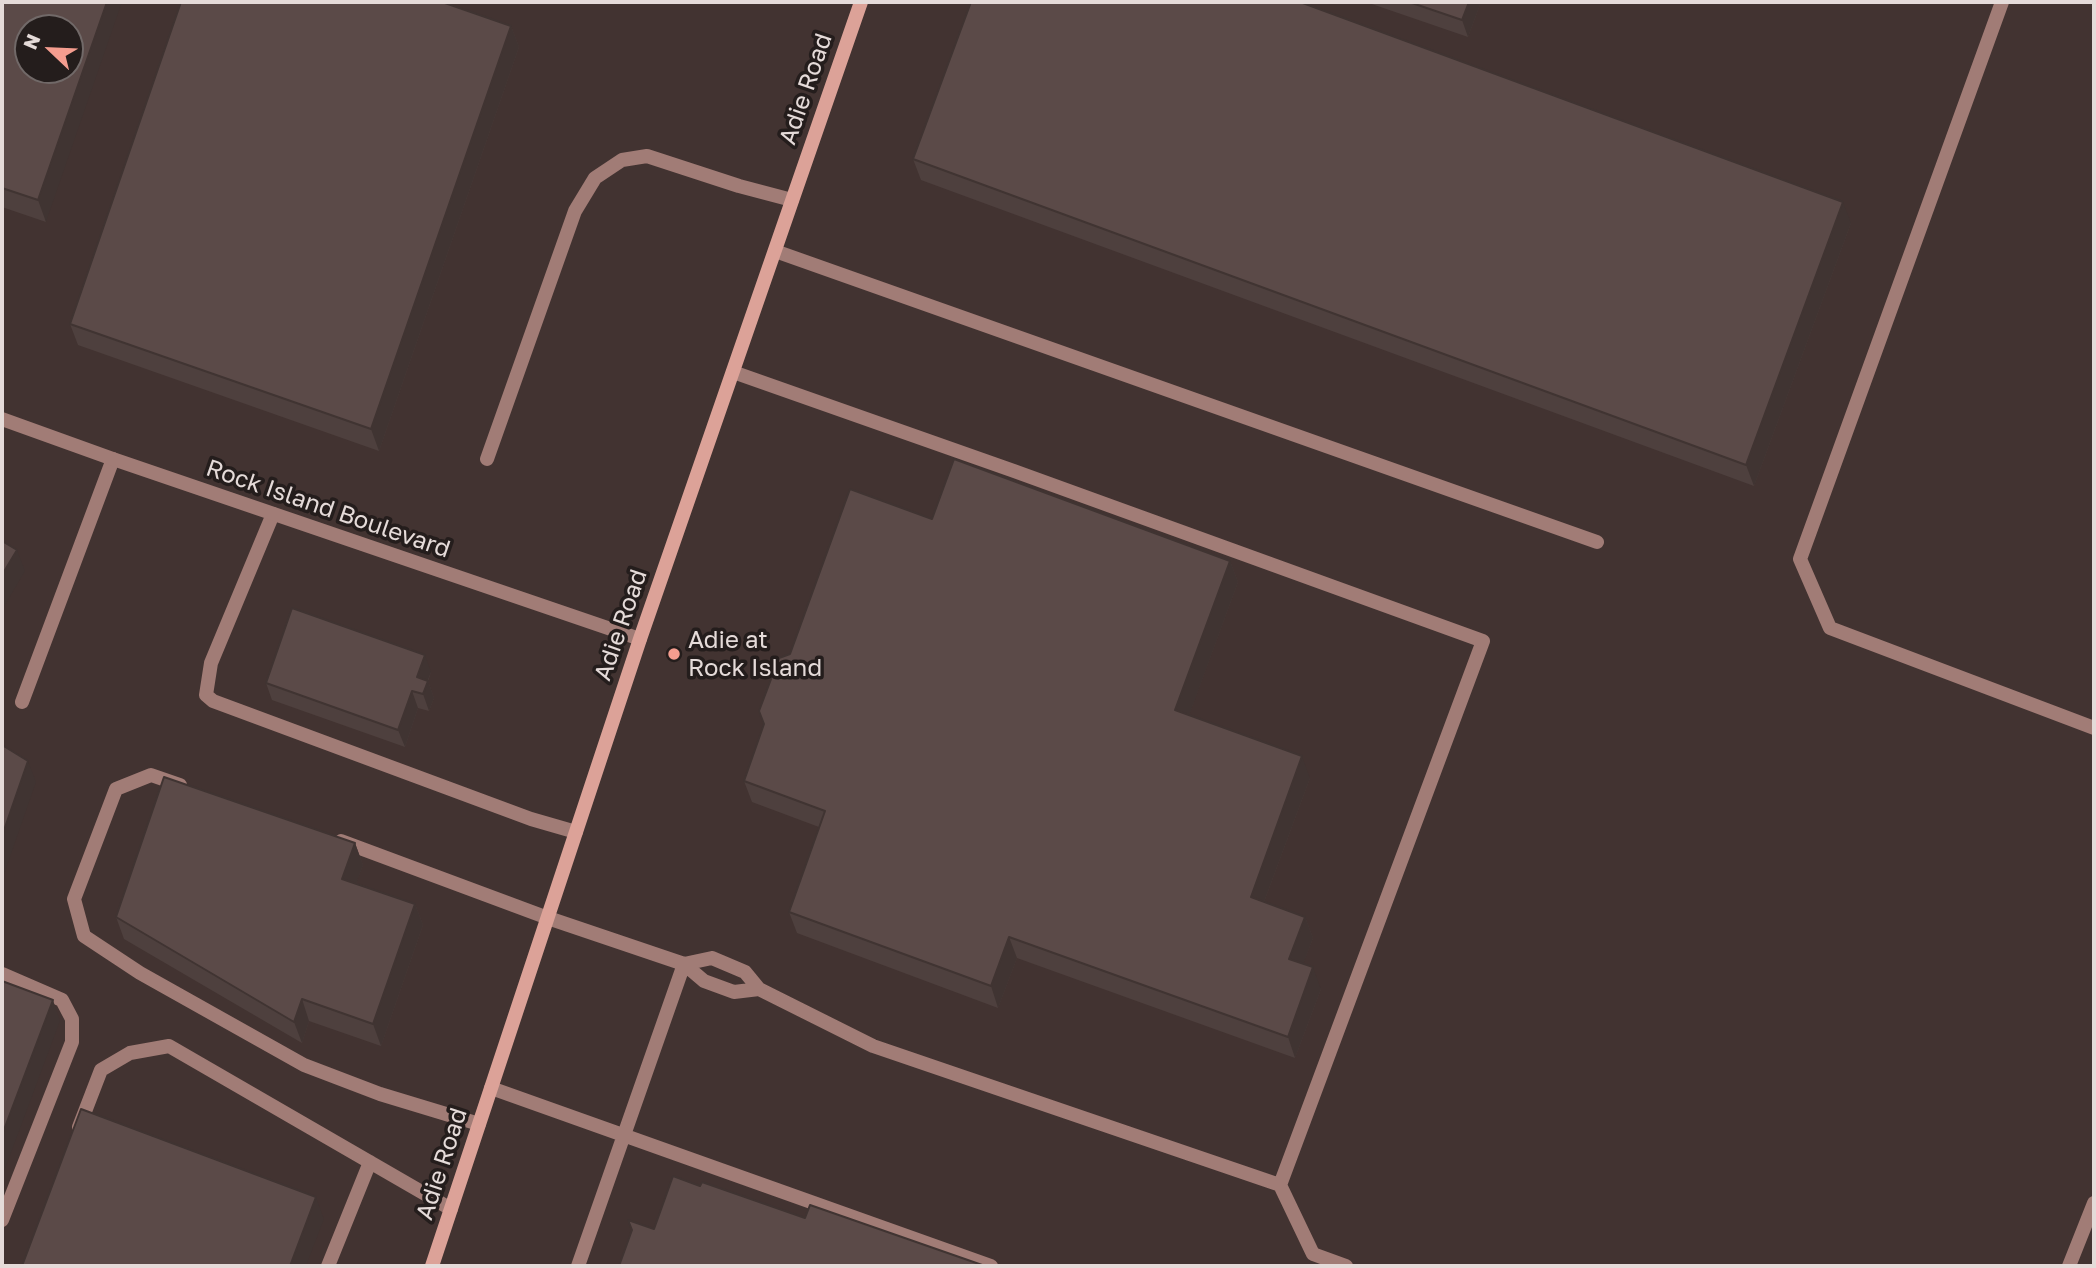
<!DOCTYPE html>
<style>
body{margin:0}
#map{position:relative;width:2096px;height:1268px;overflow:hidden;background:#423331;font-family:"Golos Text",sans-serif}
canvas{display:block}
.frame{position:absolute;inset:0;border:4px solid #e5dbd9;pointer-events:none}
.north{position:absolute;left:14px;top:14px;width:70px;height:70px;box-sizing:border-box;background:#241d1c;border:2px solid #716968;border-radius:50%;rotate:293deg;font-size:19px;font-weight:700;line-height:28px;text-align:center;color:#e5dbd9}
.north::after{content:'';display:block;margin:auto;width:24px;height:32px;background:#f59d8f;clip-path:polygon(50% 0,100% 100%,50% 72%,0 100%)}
</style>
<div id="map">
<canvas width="2096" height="1268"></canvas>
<div class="frame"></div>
<div class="north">N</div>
</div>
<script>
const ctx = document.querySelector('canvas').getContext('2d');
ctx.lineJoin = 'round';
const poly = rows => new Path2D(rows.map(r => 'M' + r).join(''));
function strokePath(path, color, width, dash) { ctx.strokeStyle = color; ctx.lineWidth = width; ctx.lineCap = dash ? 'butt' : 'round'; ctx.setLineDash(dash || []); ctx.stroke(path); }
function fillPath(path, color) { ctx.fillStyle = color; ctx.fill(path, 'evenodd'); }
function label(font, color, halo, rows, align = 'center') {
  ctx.font = font + ' "Golos Text",sans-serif'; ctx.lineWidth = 7; ctx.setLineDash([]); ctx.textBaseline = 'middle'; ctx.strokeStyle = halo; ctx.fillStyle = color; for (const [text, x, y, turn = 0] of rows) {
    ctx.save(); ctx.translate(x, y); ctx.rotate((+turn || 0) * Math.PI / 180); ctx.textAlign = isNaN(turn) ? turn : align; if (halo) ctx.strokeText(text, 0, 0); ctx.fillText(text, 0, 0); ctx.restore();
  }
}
const lane = poly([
 [2002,2,1800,559,1830,628,2094,728],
 [775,251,1597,542],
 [733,372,1014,471,1483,641,1280,1185],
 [487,459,575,211,595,178,622,160,647,156,739,186,792,200],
 [273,514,211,663,206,695,213,701,531,819,576,832],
 [22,702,113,459],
 [180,785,151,775,116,789,74,899,84,936,140,973,304,1065,380,1094,479,1124],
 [341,841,548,918,684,964,578,1266],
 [712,958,745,972,759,989,734,992,704,981,684,964,712,958],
 [2,974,62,1000,72,1019,72,1042,2,1220],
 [759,989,873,1046,1280,1185,1313,1254,1346,1266],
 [491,1088,991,1266],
 [79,1127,101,1070,130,1053,169,1046,451,1209],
 [328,1266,370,1162],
 [2069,1266,2094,1203]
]);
const street = poly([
 [2,419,113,459,640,639]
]);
const secondary = poly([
 [432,1266,640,639,861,2]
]);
const wall = poly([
 [2,2,46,222,2,207],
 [1366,2,1481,2,1468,37],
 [511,26,519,47,379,451,78,345,70,324],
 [913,159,1851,223,1754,486,921,180],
 [932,519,1230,561,1238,582,1189,715,1310,778,1264,902,1305,917,1313,938,1303,964,1321,989,1295,1058,1017,958,998,1008,797,933,789,912,819,827,752,802,744,781,790,654],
 [431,672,428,681,434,698,429,711,418,708,405,747,272,700,266,683],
 [355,843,363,865,356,883,415,904,423,925,381,1046,309,1021,302,1043,124,939,116,917]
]);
const shadedWall = poly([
 [107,2,122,2,46,222,38,200],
 [1469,2,1481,2,1468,37,1462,20],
 [511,26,519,47,379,451,371,429],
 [1843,202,1851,223,1754,486,1746,465],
 [17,550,25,571,2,610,2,575],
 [1230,561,1238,582,1183,732,1175,710],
 [425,655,431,672,424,690,428,681,434,698,429,711,417,677],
 [412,691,418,708,405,747,398,730],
 [1302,756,1310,778,1258,918,1251,897],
 [28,761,36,782,2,880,2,836],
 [355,843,363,865,350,900,342,879],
 [415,904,423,925,381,1046,373,1024],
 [1305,917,1313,938,1297,981,1289,959],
 [1009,937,1017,958,998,1008,991,986],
 [1313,967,1321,989,1295,1058,1288,1037],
 [302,999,309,1021,302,1043,294,1022],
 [53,1000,60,1021,2,1177,2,1135],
 [316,1197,324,1219,306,1266,290,1266]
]);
const building = poly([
 [2,2,107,2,38,200,2,188,2,2],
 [28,28,70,28,70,70,28,70,28,28],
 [181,2,442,2,511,26,371,429,70,324,181,2],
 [971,2,1300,2,1843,202,1746,465,913,159,971,2],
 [1409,2,1469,2,1462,20,1409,2],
 [954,459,1230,561,1175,710,1302,756,1251,897,1305,917,1289,959,1313,967,1288,1037,1009,937,991,986,789,912,825,811,744,781,764,724,759,711,779,658,790,654,850,489,932,519,954,459],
 [2,541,17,550,2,575,2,541],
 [292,608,425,655,417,677,428,681,423,694,412,691,398,730,266,683,292,608],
 [2,745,28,761,2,836,2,745],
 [164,777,355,843,342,879,415,904,373,1024,302,999,294,1022,116,917,164,777],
 [2,981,53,1000,2,1135,2,981],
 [81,1109,316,1197,290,1266,22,1266,81,1109],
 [673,1176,700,1186,702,1182,805,1218,810,1205,985,1266,619,1266,632,1230,628,1220,654,1229,673,1176]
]);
const markers = [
 [674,654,7,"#f59d8f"]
];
const streetNames = [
 ["Adie Road",806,89,-71],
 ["Rock Island Boulevard",328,509,19],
 ["Adie Road",621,625,-71],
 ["Adie Road",442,1164,-72]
];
const poiNames = [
 ["Adie at",688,640],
 ["Rock Island",688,668]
];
strokePath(lane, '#a17c76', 14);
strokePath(street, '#a17c76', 14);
strokePath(secondary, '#dca298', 14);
fillPath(wall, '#4e403e');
fillPath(shadedWall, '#403432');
fillPath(building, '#5b4a48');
strokePath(building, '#403432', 2);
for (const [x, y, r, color] of markers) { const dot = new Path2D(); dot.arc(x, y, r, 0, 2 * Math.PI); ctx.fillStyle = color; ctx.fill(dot); strokePath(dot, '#241d1c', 2.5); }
label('24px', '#e5dbd9', '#241d1c', streetNames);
label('24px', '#e5dbd9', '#241d1c', poiNames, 'left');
</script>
